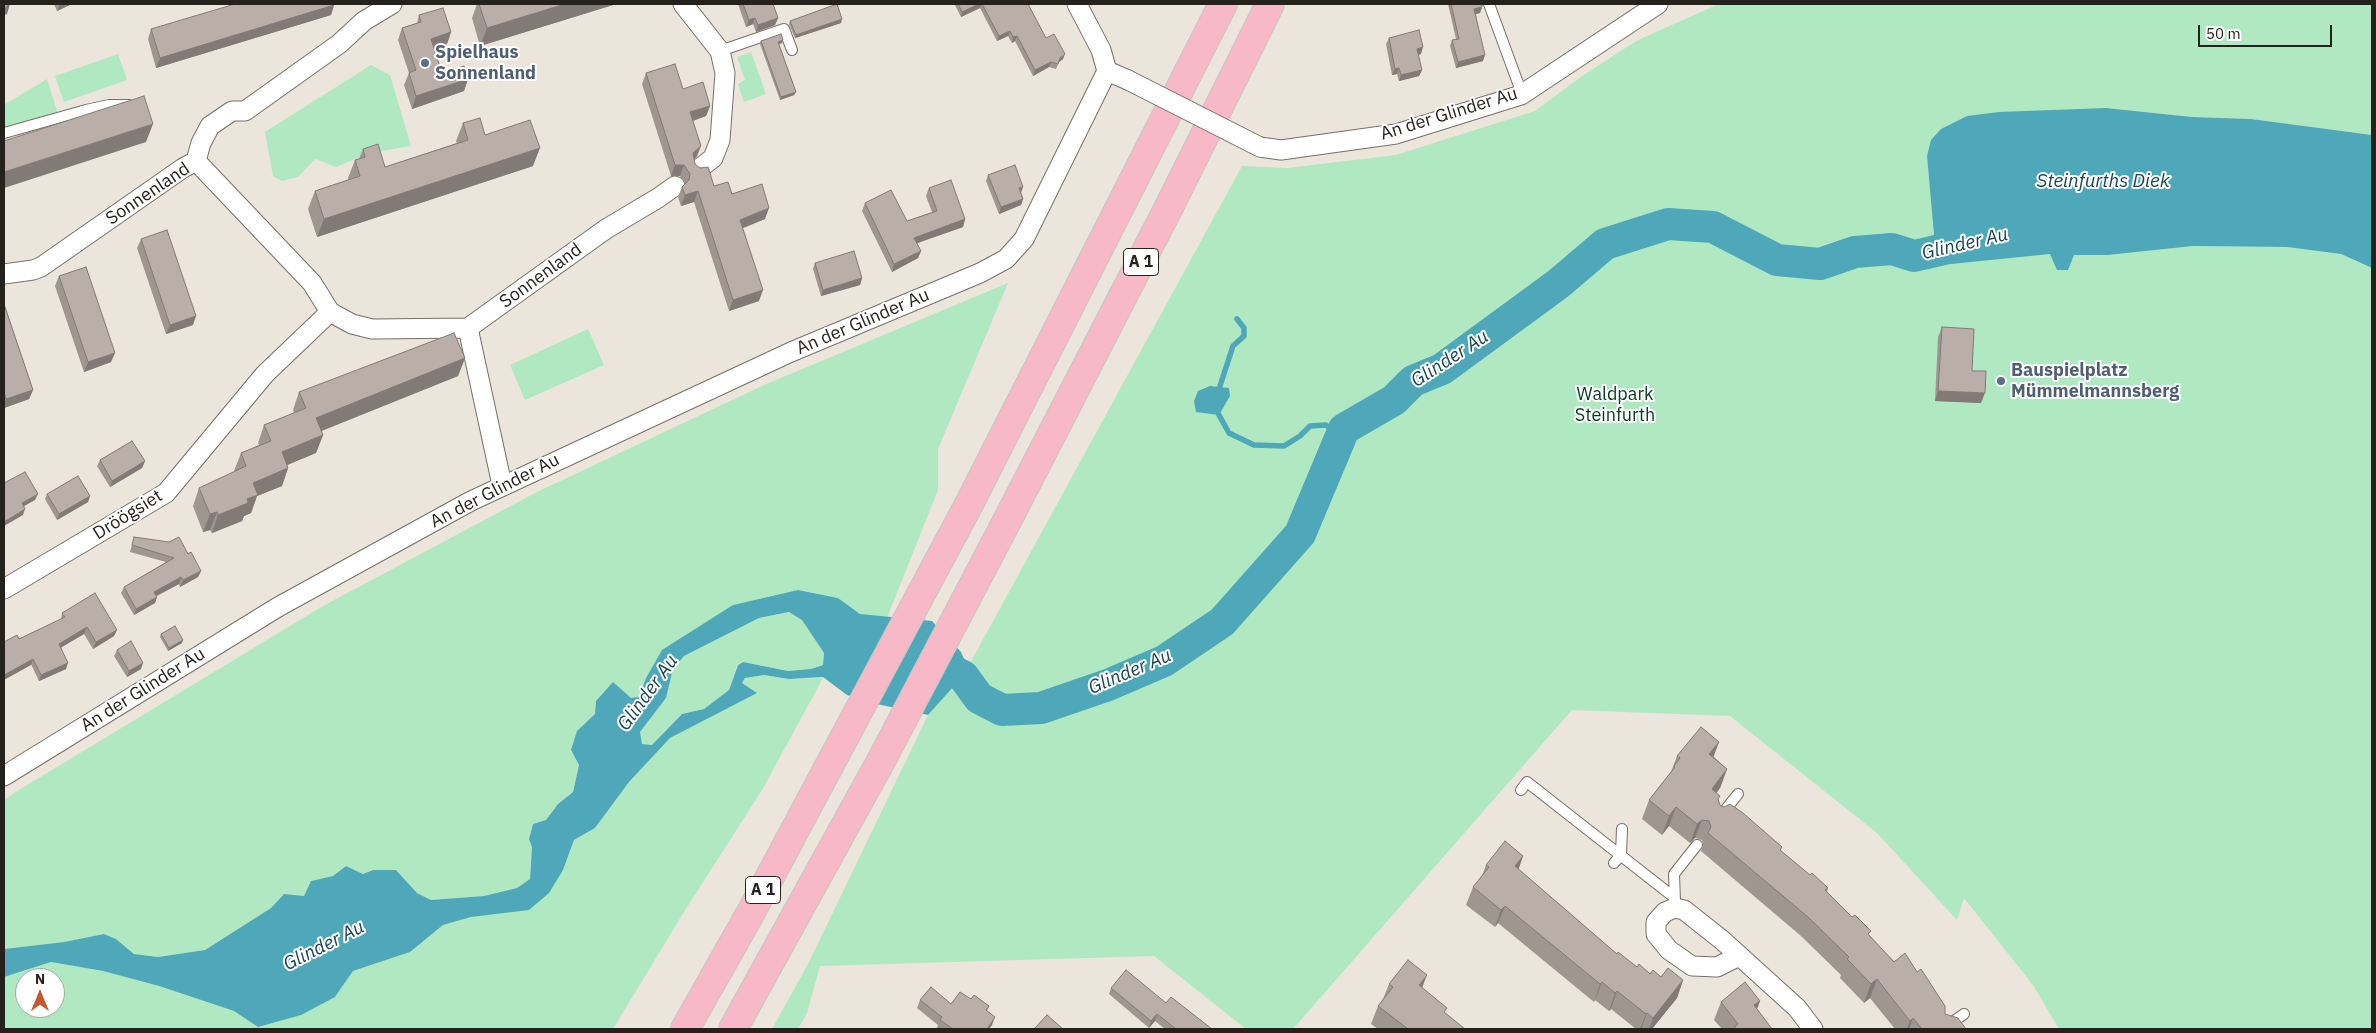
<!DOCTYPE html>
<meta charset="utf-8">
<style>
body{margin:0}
#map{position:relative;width:2376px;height:1033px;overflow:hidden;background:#ece5db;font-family:"IBM Plex Sans",sans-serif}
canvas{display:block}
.frame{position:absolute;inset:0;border:5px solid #25221e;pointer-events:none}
.north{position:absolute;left:15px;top:968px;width:50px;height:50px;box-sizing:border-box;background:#fff;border:1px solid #a8a7a5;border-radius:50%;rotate:0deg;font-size:14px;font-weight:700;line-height:20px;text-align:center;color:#25221e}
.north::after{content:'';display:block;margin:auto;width:18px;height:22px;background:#c15b2a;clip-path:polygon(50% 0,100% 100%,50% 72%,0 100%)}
.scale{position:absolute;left:2198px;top:25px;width:134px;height:22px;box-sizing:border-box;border:2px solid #25221e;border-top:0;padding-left:6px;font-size:15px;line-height:18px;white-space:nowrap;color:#25221e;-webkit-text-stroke:4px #fff;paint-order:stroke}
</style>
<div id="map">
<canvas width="2376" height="1033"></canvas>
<div class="frame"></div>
<div class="north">N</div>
<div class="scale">50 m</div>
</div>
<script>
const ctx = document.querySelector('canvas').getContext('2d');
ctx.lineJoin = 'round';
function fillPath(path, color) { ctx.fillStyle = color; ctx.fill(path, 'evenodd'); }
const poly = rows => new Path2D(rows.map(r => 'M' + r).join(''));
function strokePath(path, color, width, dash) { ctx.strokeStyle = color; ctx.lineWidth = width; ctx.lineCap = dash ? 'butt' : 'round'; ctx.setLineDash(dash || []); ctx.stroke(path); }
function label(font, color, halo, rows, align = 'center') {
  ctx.font = font + ' "IBM Plex Sans",sans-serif'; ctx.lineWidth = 4; ctx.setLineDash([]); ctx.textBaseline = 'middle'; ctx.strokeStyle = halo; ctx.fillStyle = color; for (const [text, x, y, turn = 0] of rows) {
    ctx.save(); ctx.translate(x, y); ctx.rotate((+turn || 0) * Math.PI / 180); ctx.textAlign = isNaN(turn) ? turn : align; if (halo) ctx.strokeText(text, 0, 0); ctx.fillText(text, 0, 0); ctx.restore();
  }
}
const green = poly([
 [1719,4,2372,4,2372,135,2251,119,2192,117,2106,108,1927,156,1934,236,1927,237,1927,258,1942,263,2050,254,2108,255,2193,246,2287,247,2341,254,2372,268,2372,1029,2059,1029,2033,985,1964,898,1957,920,1877,833,1730,716,1572,710,1293,1029,1246,1029,1154,956,820,966,807,1013,798,1029,772,1029,808,964,928,715,963,676,1242,166,1287,168,1396,155,1535,111,1585,74,1638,40],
 [751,52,766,94,744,102,738,84,745,80,737,57],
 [118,54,127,80,64,102,55,76],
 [371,65,390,75,411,146,370,153,336,167,315,159,298,177,282,181,273,176,265,132],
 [47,79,58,114,4,130,4,105],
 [1008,283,938,449,938,490,887,618,860,614,838,598,798,590,750,601,733,605,646,678,639,697,631,698,613,683,595,714,577,732,571,750,579,765,573,792,558,804,546,820,533,824,529,839,532,846,530,879,517,888,484,896,431,900,417,893,396,870,373,870,363,874,346,866,333,876,311,881,304,896,284,894,271,908,205,950,158,957,134,954,116,939,104,934,64,942,4,949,4,800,14,793,323,606,537,492,764,385],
 [588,329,604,365,525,400,510,365],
 [789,612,802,620,824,653,823,678,762,790,682,915,613,1029,4,1029,4,977,51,962,103,971,159,986,234,1011,245,1018,335,997,353,971,410,952,443,925,471,917,563,870,574,840,595,828,629,782,670,738,756,693,742,683,745,678,764,675,789,679,822,678,822,665,811,669,788,671,742,662,737,665,729,690,704,709,682,714,652,745,641,744,640,732,666,698,673,669,684,656,759,618],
 [25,978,55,978,55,1008,25,1008]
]);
const water = poly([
 [2106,108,2192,117,2251,119,2372,135,2372,268,2341,254,2287,247,2193,246,2108,255,2074,255,2068,270,2057,270,2050,254,1951,264,1927,258,1927,237,1934,235,1927,156,1931,140,1941,129,1967,116,1999,112],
 [1210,386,1229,388,1230,396,1219,415,1196,412,1194,401,1198,391],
 [798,590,838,598,860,614,932,621,961,652,968,668,963,676,928,715,872,703,847,695,823,677,789,679,764,675,745,678,742,683,757,693,670,738,629,782,595,828,574,840,563,870,549,893,529,910,471,917,443,925,410,952,353,971,335,997,301,1015,258,1027,234,1011,159,986,103,971,51,962,4,977,4,949,64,942,104,934,116,939,134,954,158,957,205,950,271,908,284,894,304,896,311,881,333,876,346,866,363,874,373,870,396,870,417,893,431,900,484,896,517,888,530,879,532,847,529,839,533,824,546,820,558,804,573,792,579,765,571,750,577,731,595,714,596,701,613,682,631,698,639,697,646,678,662,650,733,605],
 [789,612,802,620,824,653,823,665,811,669,788,671,743,662,738,665,729,690,704,709,682,714,652,745,642,744,640,732,666,698,673,669,684,656,759,618]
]);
const stream = poly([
 [1220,386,1233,346,1244,336,1244,328,1237,319],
 [1219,415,1229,433,1254,445,1284,446,1300,436,1310,426,1326,425,1334,432,1338,444]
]);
const river = poly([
 [922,664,953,671,963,676,979,698,1002,710,1041,708,1108,685,1164,661,1222,622,1300,534,1344,429,1394,400,1413,381,1442,369,1558,284,1605,244,1668,224,1713,227,1777,260,1820,264,1855,252,1892,249,1914,256,1971,243]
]);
const lane = poly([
 [1489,4,1522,94],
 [720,51,784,29,792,50],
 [4,133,86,110,109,105,129,105],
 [1521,790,1527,782,1675,898],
 [1722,814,1738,794],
 [1614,863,1621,855,1622,829],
 [1675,902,1674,874,1697,845],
 [1943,1029,1964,1014]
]);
const street = poly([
 [683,4,720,51,725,73,720,140,713,158,700,168],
 [1077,4,1101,50,1107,71],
 [1260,147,1281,150,1396,134,1521,95,1658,4],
 [196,161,312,283,330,312,352,324,372,329,468,328],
 [4,274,33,270,41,267,183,168,196,161,201,143,210,126,232,111,245,111,339,44,364,21,392,4],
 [502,485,468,328,606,229,658,198,675,186],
 [4,589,166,493,265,374,330,312],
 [4,776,278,607,471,501,791,352,980,273,1006,259,1024,239,1107,71,1128,80],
 [1739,956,1717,967,1692,966,1669,950,1656,934,1656,922,1665,912,1675,908,1684,910,1722,940,1797,1008,1813,1029]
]);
const highway = poly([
 [685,1029,750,914,968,506,1223,4],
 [733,1029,882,759,1008,519,1170,205,1270,4]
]);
const streetBridge = poly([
 [1128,80,1260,147]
]);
const wall = poly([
 [54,4,72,4,57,11],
 [477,4,613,4,613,5,480,46,472,18],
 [738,4,773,4,778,18,775,25,756,32,753,24,746,27],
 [955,4,1028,4,1046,38,1063,59,1059,62,1056,69,1049,67,1033,76,1015,41,1012,43,1008,36,997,41,980,8,961,17,955,5],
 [1448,4,1482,4,1482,7,1480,13,1476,14,1483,61,1456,68,1450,46,1452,40,1456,39],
 [334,5,331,15,156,68,148,39,151,29],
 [419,15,451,32,447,44,434,49,442,73,468,79,464,91,412,109,404,85,409,73,398,40,402,28,417,23],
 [790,21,841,23,795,38,789,24],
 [1389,38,1421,54,1418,55,1422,70,1419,76,1399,81,1397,74,1392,75,1386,44],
 [783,40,782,43,779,44,796,92,794,95,780,100,760,44,761,41],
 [646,73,683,89,710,106,706,116,693,121,697,156,694,159,695,164,714,186,732,194,765,219,742,228,759,301,729,311,694,202,681,206,678,197,682,187,685,184,680,176,671,176,642,84],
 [463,123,485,135,533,166,317,237,308,209,315,191,348,180,348,178,355,160,359,159,363,149,385,167,457,143,456,141],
 [988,175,1021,193,1023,199,1021,205,999,214,986,181],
 [929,188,965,219,963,227,917,243,921,251,918,258,892,272,862,211,865,203,907,221,932,212,926,196],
 [141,239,193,325,166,334,137,248],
 [815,263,862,278,860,285,821,296,813,269],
 [59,276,111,362,84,372,55,286],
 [4,304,33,390,29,399,4,408],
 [1942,327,1972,371,1981,403,1935,401,1938,337],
 [465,358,458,376,321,431,323,435,316,453,287,465,288,468,282,486,257,496,251,513,244,516,242,521,212,533,210,530,203,532,193,506,199,488,235,472,234,471,241,453,259,445,258,443,264,425,294,413,293,410,299,392],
 [100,460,145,461,142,468,110,487,97,466],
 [47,494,90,496,88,502,57,520,45,499],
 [134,537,188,554,201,571,198,577,180,587,179,584,157,596,155,603,134,615,121,593,124,587,166,562,130,552],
 [62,613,114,636,93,649,84,634,61,647,66,669,39,681,19,639,61,620],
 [161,634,182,643,168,651,160,637],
 [117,650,141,669,127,677,114,656],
 [1677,756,1714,757,1727,769,1720,788,1716,793,1720,805,1782,847,1780,850,1810,875,1828,888,1827,892,1945,1014,1966,1029,1895,1029,1870,998,1864,1003,1840,978,1841,975,1801,936,1701,851,1703,844,1702,840,1695,838,1690,843,1669,826,1662,835,1642,819,1649,800,1671,772],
 [1523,856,1518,869,1617,954,1637,967,1650,974,1661,977,1683,980,1677,998,1652,1029,1636,1029,1611,1009,1609,1011,1595,1000,1594,1002,1498,923,1495,927,1466,905,1473,887,1482,876,1486,865],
 [1389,984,1422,988,1445,1013,1465,1029,1378,1029,1371,1024,1378,1006,1383,999],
 [1111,988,1166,1003,1212,1029,1165,1029,1155,1021,1149,1028,1109,994],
 [971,999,989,1006,987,1011,992,1025,989,1029,939,1029,937,1028,938,1025,917,1008,920,1000,951,1004],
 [1760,1001,1757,1009,1772,1029,1722,1029,1714,1020,1721,1002]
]);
const shadedWall = poly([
 [10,4,7,14,4,15,4,8],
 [60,4,72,4,57,11],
 [565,4,613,4,613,5,480,46,487,28],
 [979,4,981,4,980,8,961,17,962,12],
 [334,5,331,15,156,68,160,58],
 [1482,7,1480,13,1472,15,1474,9],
 [755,18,753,24,746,27,749,20],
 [778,18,775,25,756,32,758,25],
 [842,19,841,23,795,38,796,35],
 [1010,31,1008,36,997,41,999,36],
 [451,32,447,44,426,51,431,39],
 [1017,36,1015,41,1012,43,1013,37],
 [783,40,782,43,777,45,778,42],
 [1423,47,1421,54,1414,56,1417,49],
 [1065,54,1063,59,1058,63,1060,58],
 [1485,55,1483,61,1456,68,1458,62],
 [1051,62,1049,67,1033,76,1035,70],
 [1399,68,1397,74,1392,75,1395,69],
 [1422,70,1419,76,1399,81,1401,75],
 [468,79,464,91,412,109,416,96],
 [796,92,794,95,780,100,781,97],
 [710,106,706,116,686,123,690,112],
 [153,124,146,142,4,188,4,172],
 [701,146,697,156,689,164,693,153],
 [540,148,533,166,317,237,324,219],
 [675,165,684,165,680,176,671,176],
 [1023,187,1021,193,1019,188],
 [698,191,694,202,681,206,685,195],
 [1023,199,1021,205,999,214,1001,207],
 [769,208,765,219,736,231,740,220],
 [965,219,963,227,912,245,914,238],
 [921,251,918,258,892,272,894,264],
 [862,278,860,285,821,296,823,290],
 [763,290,759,301,729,311,733,300],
 [196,316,193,325,166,334,170,325],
 [115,353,111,362,84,372,88,362],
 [465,358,458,376,309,436,316,418],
 [33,390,29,399,4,408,4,405,6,399],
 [1938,391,1985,393,1981,403,1935,401],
 [323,435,316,453,275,470,282,452],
 [145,461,142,468,110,487,112,481],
 [288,468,282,486,257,496,251,513,244,516,242,521,212,533,218,515,253,483],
 [38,494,35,500,19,509,22,503],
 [90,496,88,502,57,520,59,514],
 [25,509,23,515,4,526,4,522],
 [217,512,210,530,203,532,210,514],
 [201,571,198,577,180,587,183,580],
 [181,577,179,584,152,598,154,592],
 [157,597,155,603,134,615,136,609],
 [87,627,84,634,57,650,59,644],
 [117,630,114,636,93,649,96,642],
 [183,640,182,643,168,651,169,648],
 [33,659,31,665,4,680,4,675],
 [68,663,66,669,39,681,41,675],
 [143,663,141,669,127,677,129,671],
 [1719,742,1712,761,1709,754],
 [1727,769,1720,788,1706,808,1712,789],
 [1676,807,1669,826,1662,835,1669,816],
 [1702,820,1695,838,1690,843,1697,824],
 [1523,856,1517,874,1515,866],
 [1505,906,1498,923,1495,927,1501,910],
 [1427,975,1420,993,1419,985],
 [1877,979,1870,998,1864,1003,1871,984],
 [1683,980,1677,998,1652,1029,1649,1029,1653,1018],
 [1602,982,1595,1000,1594,1002,1600,984],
 [1617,991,1611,1009,1609,1011,1615,993],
 [1760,1001,1753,1019,1754,1005],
 [1647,1013,1641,1029,1640,1029,1646,1014],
 [1157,1014,1155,1021,1149,1028,1151,1021],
 [995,1017,992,1025,989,1029,987,1029],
 [1913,1018,1909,1029,1907,1029,1910,1021]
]);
const building = poly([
 [4,4,10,4,4,8,4,4],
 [235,4,334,4,334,5,160,58,151,29,235,4],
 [479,4,565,4,487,28,479,4],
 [743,4,773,4,778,18,758,25,755,18,749,20,743,4],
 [837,4,842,19,796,35,790,21,837,4],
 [958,4,979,4,962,12,958,4],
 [982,4,1028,4,1046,38,1054,34,1065,54,1060,58,1058,64,1051,62,1035,70,1017,36,1013,37,1010,31,999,36,982,4],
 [1451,4,1482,4,1482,7,1474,9,1485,55,1458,62,1452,40,1459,39,1451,4],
 [443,8,451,32,431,39,442,73,464,66,468,79,416,96,409,73,416,70,402,28,421,22,419,15,443,8],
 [1419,30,1423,47,1417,49,1422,70,1401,75,1399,68,1395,69,1389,38,1419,30],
 [781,34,783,40,778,42,796,92,781,97,761,41,781,34],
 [675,64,683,89,703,82,710,106,690,112,701,146,693,153,695,164,700,168,708,167,714,186,728,182,732,194,762,184,769,208,740,220,763,290,733,300,698,191,685,195,682,187,689,180,690,174,684,165,675,165,646,73,675,64],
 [144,96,153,124,4,172,4,141,144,96],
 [480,118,485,135,530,120,540,148,324,219,315,191,360,176,355,160,365,157,363,149,378,144,385,167,468,140,463,123,480,118],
 [1015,165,1023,187,1019,188,1023,199,1001,207,988,175,1015,165],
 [951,180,965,219,914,238,921,251,894,264,865,203,891,190,907,221,937,211,929,188,951,180],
 [167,230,196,316,170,325,141,239,167,230],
 [854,251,862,278,823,290,815,263,854,251],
 [86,267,115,353,88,362,59,276,86,267],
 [4,304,33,390,6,399,4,392,4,304],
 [1942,327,1974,329,1972,371,1986,371,1985,393,1938,391,1942,327],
 [454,333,465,358,316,418,323,435,282,452,288,468,253,483,258,495,247,499,248,503,218,515,217,512,210,514,199,488,246,466,241,453,271,441,264,425,306,408,299,392,454,333],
 [132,441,145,461,112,481,100,460,132,441],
 [25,472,38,494,22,503,25,509,4,522,4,483,25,472],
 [78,476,90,496,59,514,47,494,78,476],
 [134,537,169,542,179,537,188,554,191,552,201,571,183,580,181,577,154,592,157,597,136,609,124,587,174,558,132,545,134,537],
 [95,593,117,630,96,642,87,627,59,644,68,663,41,675,33,659,4,675,4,642,17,635,19,639,65,617,62,613,95,593],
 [175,626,183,640,169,648,161,634,175,626],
 [131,641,143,663,129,671,117,650,131,641],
 [1701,727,1719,742,1709,754,1727,769,1712,789,1720,796,1718,799,1720,805,1724,807,1730,804,1743,813,1782,847,1780,850,1810,875,1812,873,1828,888,1825,890,1852,917,1855,915,1871,931,1868,934,1894,962,1905,953,1917,972,1921,969,1945,1006,1945,1014,1958,1018,1966,1029,1922,1029,1913,1018,1910,1021,1877,979,1871,984,1847,959,1849,957,1808,917,1708,833,1711,827,1709,821,1702,820,1697,824,1676,807,1669,816,1649,800,1675,767,1674,766,1680,758,1677,756,1701,727],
 [1505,841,1523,856,1515,866,1617,954,1618,952,1637,967,1639,964,1650,974,1653,970,1661,977,1668,968,1683,980,1653,1018,1647,1013,1646,1014,1617,991,1615,993,1602,982,1600,984,1505,906,1501,910,1473,887,1489,867,1486,865,1505,841],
 [1408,960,1427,975,1419,985,1447,1008,1444,1012,1465,1029,1408,1029,1378,1006,1393,987,1389,984,1408,960],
 [1126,970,1166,1003,1171,997,1212,1029,1176,1029,1157,1014,1151,1021,1111,988,1126,970],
 [1745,982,1760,1001,1754,1005,1772,1029,1733,1029,1738,1024,1721,1002,1745,982],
 [931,987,951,1004,960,992,971,999,974,995,989,1006,986,1010,995,1017,987,1029,953,1029,940,1020,942,1017,920,1000,931,987],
 [1047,1015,1063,1029,1034,1029,1047,1015]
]);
const markers = [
 [425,63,5,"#5c6f8a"],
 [2001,381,5,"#5c6f8a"]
];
const shields = [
 [1141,262,35],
 [763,890,35]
];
const shieldNames = [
 ["A 1",1141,262],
 ["A 1",763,890]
];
const serviceNames = [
 ["Spielhaus",435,53],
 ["Sonnenland",435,74],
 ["Bauspielplatz",2011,371],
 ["Mümmelmannsberg",2011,392]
];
const streetNames = [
 ["An der Glinder Au",1449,114,-17],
 ["Sonnenland",148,194,-34],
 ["Sonnenland",541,276,-36],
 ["An der Glinder Au",863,322,-23],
 ["An der Glinder Au",495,491,-27],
 ["Dröögsiet",128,515,-32],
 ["An der Glinder Au",143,690,-32]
];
const parkNames = [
 ["Waldpark",1615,395],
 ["Steinfurth",1615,416]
];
const waterNames = [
 ["Steinfurths Diek",2103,182],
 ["Glinder Au",1965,244,-13],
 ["Glinder Au",1450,359,-33],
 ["Glinder Au",1130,672,-23],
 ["Glinder Au",648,693,-54],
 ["Glinder Au",324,946,-27]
];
fillPath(green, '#b0e8c2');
fillPath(water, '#4fa8ba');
strokePath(stream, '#4fa8ba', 5.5);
strokePath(river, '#4fa8ba', 32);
strokePath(lane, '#777068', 12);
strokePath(street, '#777068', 21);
strokePath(highway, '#c6c6c4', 30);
strokePath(lane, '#fff', 10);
strokePath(street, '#fff', 19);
strokePath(highway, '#f7b8c8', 28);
strokePath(streetBridge, '#777068', 21, []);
strokePath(streetBridge, '#fff', 19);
fillPath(wall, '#9f9690');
fillPath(shadedWall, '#827a76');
fillPath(building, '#b9afa8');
strokePath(building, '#827a76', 1);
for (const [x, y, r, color] of markers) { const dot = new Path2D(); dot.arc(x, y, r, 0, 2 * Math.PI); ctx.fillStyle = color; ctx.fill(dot); strokePath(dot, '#fff', 2); }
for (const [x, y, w] of shields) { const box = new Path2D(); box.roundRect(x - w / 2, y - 13.5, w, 27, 4); ctx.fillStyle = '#fff'; ctx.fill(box); strokePath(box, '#25221e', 1); }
label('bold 16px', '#25221e', null, shieldNames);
label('bold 18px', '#4e5e75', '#fff', serviceNames, 'left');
label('18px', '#25221e', '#fff', streetNames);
label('18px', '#04381e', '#fff', parkNames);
label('italic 19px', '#1b444c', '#fff', waterNames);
</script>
